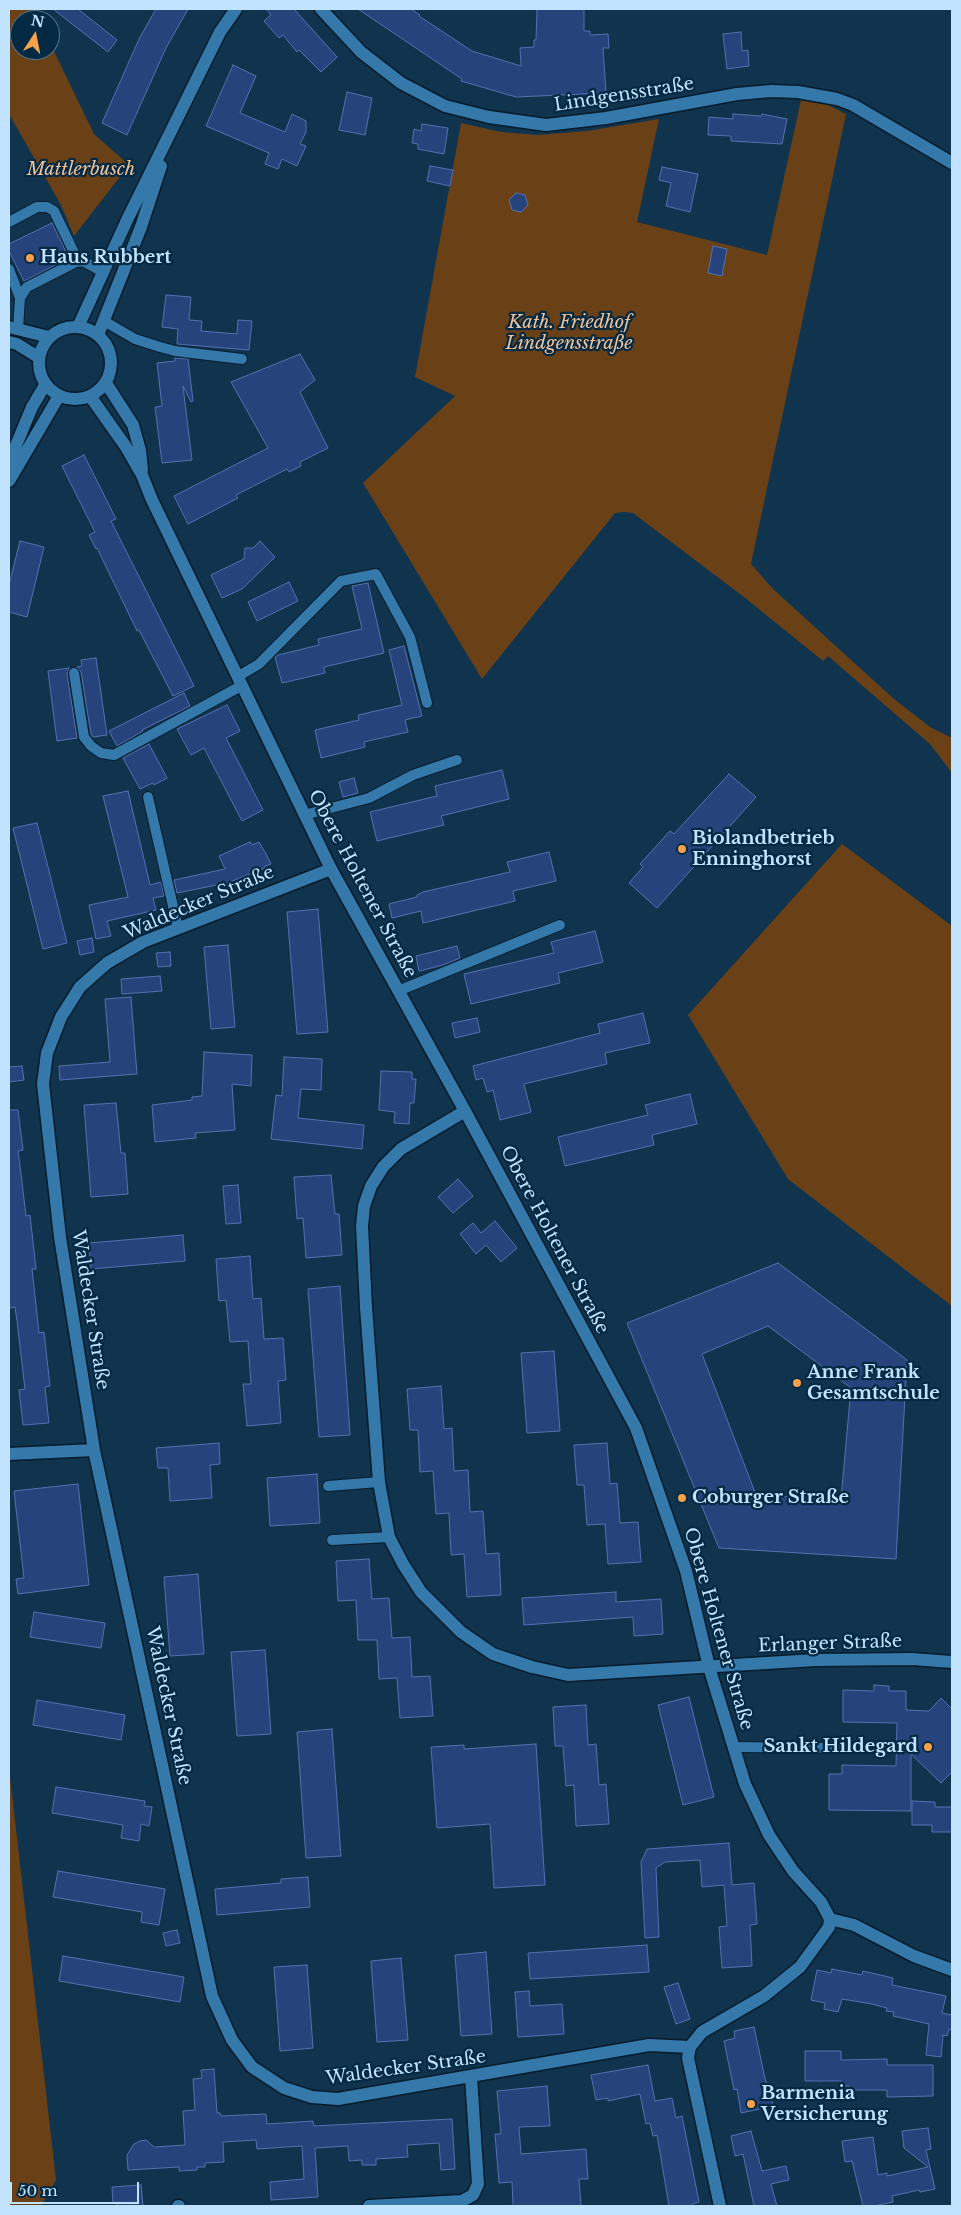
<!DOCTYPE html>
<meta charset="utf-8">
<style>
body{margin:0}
#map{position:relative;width:961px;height:2215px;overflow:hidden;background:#10344e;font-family:"Libre Baskerville",serif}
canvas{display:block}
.frame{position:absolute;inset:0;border:10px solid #c2e3fe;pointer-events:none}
.north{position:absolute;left:10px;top:10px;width:50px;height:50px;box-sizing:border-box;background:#042a43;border:1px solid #50748e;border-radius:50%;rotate:11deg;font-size:14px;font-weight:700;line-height:20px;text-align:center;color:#c2e3fe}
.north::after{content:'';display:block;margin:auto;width:18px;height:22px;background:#f7a14a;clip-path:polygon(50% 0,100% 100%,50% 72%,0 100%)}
.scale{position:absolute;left:10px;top:2182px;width:129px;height:22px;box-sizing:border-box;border:2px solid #c2e3fe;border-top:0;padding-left:6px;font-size:15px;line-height:18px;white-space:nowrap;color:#c2e3fe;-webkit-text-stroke:4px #042a43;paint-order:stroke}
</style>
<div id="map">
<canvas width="961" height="2215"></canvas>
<div class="frame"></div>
<div class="north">N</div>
<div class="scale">50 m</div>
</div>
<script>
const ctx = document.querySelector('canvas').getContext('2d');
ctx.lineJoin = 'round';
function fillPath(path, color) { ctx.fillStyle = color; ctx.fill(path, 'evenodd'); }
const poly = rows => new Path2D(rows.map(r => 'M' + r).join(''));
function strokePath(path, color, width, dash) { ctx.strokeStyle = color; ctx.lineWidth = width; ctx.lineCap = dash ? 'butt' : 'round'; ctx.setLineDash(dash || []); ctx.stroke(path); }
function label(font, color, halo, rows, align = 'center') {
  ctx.font = font + ' "Libre Baskerville",serif'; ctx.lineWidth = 4.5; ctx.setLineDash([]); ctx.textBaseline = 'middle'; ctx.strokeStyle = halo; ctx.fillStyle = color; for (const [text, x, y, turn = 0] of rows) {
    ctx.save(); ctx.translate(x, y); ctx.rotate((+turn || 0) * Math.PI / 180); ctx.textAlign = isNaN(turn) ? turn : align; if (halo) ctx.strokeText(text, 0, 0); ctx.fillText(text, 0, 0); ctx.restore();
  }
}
const green = poly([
 [9,9,33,9,39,20,20,20,20,50,50,50,50,43,94,134,129,165,74,236,61,205,9,114],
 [801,100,828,105,846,114,751,564,773,589,894,699,930,727,952,738,952,773,930,744,828,656,823,661,744,597,633,513,624,512,615,513,482,679,363,483,455,396,415,377,461,123,501,132,538,135,587,131,659,119,637,222,767,255],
 [842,844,952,926,952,1306,788,1179,688,1015],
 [9,1768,56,2180,41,2206,9,2206]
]);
const building = poly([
 [53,9,78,9,117,40,108,52,53,9],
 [156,9,188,9,166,48,127,135,102,123,139,39,156,9],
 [266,9,294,9,337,57,321,72,299,50,297,52,283,35,279,38,264,21,271,15,266,9],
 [358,9,411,9,420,15,419,16,472,51,521,66,520,48,534,47,534,40,536,40,537,9,584,9,584,31,590,31,590,35,608,34,609,48,603,48,606,93,516,97,461,81,462,79,358,9],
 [741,32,742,51,748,50,749,66,727,69,723,34,741,32],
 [233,65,256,76,240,113,285,132,292,114,306,121,306,132,300,144,306,146,297,166,282,159,278,169,265,164,269,153,206,126,233,65],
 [347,92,372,98,365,135,339,130,347,92],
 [733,114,761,116,762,114,787,119,782,144,731,141,731,136,708,135,709,117,733,119,733,114],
 [422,124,448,128,444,154,418,149,418,144,412,143,414,129,421,131,422,124],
 [430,166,453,170,450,186,427,181,430,166],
 [662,167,698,174,690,212,666,206,671,183,659,180,662,167],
 [516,193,525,195,528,205,521,212,512,210,509,200,516,193],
 [52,223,69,258,24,281,9,251,9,244,52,223],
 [713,246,727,249,722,276,708,273,713,246],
 [166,295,191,297,189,320,202,321,201,331,237,334,238,320,252,321,249,350,177,344,178,329,162,327,166,295],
 [300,354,315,380,300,392,328,448,300,462,301,466,289,472,287,469,236,495,238,498,188,524,174,496,268,448,231,382,300,354],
 [175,358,188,359,193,401,191,402,183,386,192,460,162,463,155,407,162,406,157,363,175,361,175,358],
 [84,455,116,519,111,521,194,686,173,696,139,630,137,631,97,548,96,549,89,535,95,532,62,466,84,455],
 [20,541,44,547,27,617,9,612,9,585,20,541],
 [260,541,275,557,242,589,222,598,211,575,244,559,245,548,253,548,260,541],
 [289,582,298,601,257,621,248,602,289,582],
 [368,583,384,653,324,667,325,673,282,683,275,657,278,655,319,645,318,639,362,629,352,586,368,583],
 [404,646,422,716,405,720,408,732,364,742,365,747,321,758,315,730,359,720,358,715,402,705,389,650,404,646],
 [96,658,107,735,93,737,91,734,81,672,77,667,82,666,81,660,96,658],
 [69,668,67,674,77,738,57,741,48,671,69,668],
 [184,693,190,706,142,730,143,731,117,746,109,731,184,693],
 [227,705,240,731,226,738,263,810,242,821,204,748,191,755,177,729,227,705],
 [149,744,167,778,154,785,153,783,140,789,123,758,149,744],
 [502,770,509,799,441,816,444,825,377,841,370,812,437,796,435,786,502,770],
 [729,774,756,797,657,908,629,883,643,867,640,864,670,831,674,834,729,774],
 [354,778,358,793,343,797,339,782,354,778],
 [128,791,150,885,161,882,164,896,153,898,156,910,107,921,111,936,96,939,89,905,128,897,103,796,128,791],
 [37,823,67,943,43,949,13,828,37,823],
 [250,842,252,845,259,842,266,854,271,864,265,866,265,868,227,883,177,893,174,880,225,869,219,856,250,842],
 [549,852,556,881,513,891,515,901,423,923,421,911,392,918,389,904,417,897,417,895,423,892,510,872,507,862,549,852],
 [318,909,328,1032,297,1034,287,912,318,909],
 [595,931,603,962,558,973,560,983,471,1004,464,974,554,953,551,942,595,931],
 [92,938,94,952,80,955,77,941,92,938],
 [228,945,235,1027,211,1029,204,947,228,945],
 [457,946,460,958,443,965,419,971,416,956,457,946],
 [170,952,171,966,158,967,156,953,170,952],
 [160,976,162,991,122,994,121,979,160,976],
 [131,997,137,1074,60,1080,59,1066,110,1062,105,999,131,997],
 [643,1013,650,1043,605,1053,607,1064,524,1084,531,1112,500,1120,493,1090,487,1092,483,1078,476,1080,473,1066,600,1033,598,1024,643,1013],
 [477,1018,480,1032,455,1038,452,1023,477,1018],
 [204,1052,252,1055,251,1086,232,1084,235,1130,195,1133,196,1138,155,1142,152,1105,192,1100,192,1097,202,1096,204,1052],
 [284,1057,322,1059,321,1090,301,1089,298,1118,364,1125,362,1149,271,1139,276,1095,282,1096,284,1057],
 [22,1066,24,1080,9,1082,9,1067,22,1066],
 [381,1071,412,1072,412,1079,416,1079,414,1103,410,1103,409,1124,394,1123,395,1112,379,1110,381,1071],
 [690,1094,697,1124,652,1135,654,1145,565,1166,558,1137,648,1115,645,1105,690,1094],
 [116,1103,121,1153,125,1153,128,1194,91,1197,84,1105,116,1103],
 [9,1110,18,1110,23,1150,18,1151,22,1182,26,1216,30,1215,36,1269,32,1269,36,1305,39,1333,44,1332,50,1386,45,1387,49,1423,23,1425,19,1390,25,1389,17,1321,15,1307,10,1308,9,1299,9,1110],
 [331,1175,335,1214,339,1214,342,1255,306,1258,303,1218,297,1219,294,1177,331,1175],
 [458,1179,473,1196,453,1213,438,1197,458,1179],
 [238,1185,241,1223,226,1224,223,1186,238,1185],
 [495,1221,517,1248,501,1262,486,1245,476,1254,460,1234,473,1223,481,1233,495,1221],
 [183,1235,185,1261,91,1269,89,1243,183,1235],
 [250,1256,253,1299,261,1298,264,1339,283,1338,286,1380,278,1381,281,1423,247,1426,243,1384,251,1384,248,1341,230,1342,226,1300,219,1301,216,1259,250,1256],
 [778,1263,907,1360,896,1559,719,1548,627,1323,778,1263],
 [768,1326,851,1388,841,1499,756,1495,702,1354,768,1326],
 [340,1286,350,1435,319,1437,308,1289,340,1286],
 [554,1351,560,1431,527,1433,521,1353,554,1351],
 [441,1386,444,1429,452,1428,454,1471,468,1470,470,1512,483,1511,486,1554,499,1553,501,1595,467,1597,464,1554,451,1555,449,1513,436,1514,433,1471,420,1472,418,1430,410,1430,407,1389,441,1386],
 [219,1443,220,1464,210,1465,212,1498,170,1501,168,1468,158,1468,156,1448,219,1443],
 [607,1443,610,1484,617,1483,620,1523,638,1522,641,1562,608,1564,605,1524,587,1525,584,1485,577,1485,574,1445,607,1443],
 [317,1474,320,1523,270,1526,267,1478,317,1474],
 [78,1484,89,1585,18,1594,16,1579,24,1578,14,1491,78,1484],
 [369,1559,372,1599,389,1598,392,1638,410,1637,412,1677,430,1676,433,1716,400,1718,397,1678,379,1679,377,1640,358,1640,356,1600,338,1601,336,1561,369,1559],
 [198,1574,204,1654,170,1656,164,1577,198,1574],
 [616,1592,616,1602,661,1599,663,1634,634,1636,633,1617,524,1625,522,1598,616,1592],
 [34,1612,105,1623,101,1648,30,1637,34,1612],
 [265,1650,271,1734,237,1736,231,1652,265,1650],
 [874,1685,889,1686,889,1691,906,1691,906,1710,929,1711,941,1698,952,1709,952,1772,941,1783,911,1754,911,1811,829,1810,829,1774,842,1774,842,1765,896,1766,897,1723,843,1722,843,1690,874,1691,874,1685],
 [689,1697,714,1797,683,1805,658,1705,689,1697],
 [37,1700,125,1715,121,1740,33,1725,37,1700],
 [586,1705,588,1745,596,1744,599,1785,606,1784,609,1824,576,1826,574,1785,566,1786,563,1746,555,1746,553,1707,586,1705],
 [332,1729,341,1856,306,1858,297,1732,332,1729],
 [536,1744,545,1885,494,1888,490,1824,437,1828,431,1747,464,1745,464,1749,536,1744],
 [56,1787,145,1801,144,1806,152,1807,149,1826,141,1824,139,1841,121,1838,123,1825,52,1813,56,1787],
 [912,1801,935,1802,935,1807,952,1807,952,1832,932,1832,932,1825,912,1825,912,1801],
 [729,1843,732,1885,754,1883,757,1924,750,1925,752,1966,722,1968,719,1927,727,1926,724,1885,702,1887,700,1860,665,1862,656,1868,659,1937,645,1938,641,1862,647,1849,729,1843],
 [58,1871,165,1889,159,1925,141,1922,142,1912,53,1897,58,1871],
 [308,1877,310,1907,217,1915,215,1889,281,1883,281,1879,308,1877],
 [177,1930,180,1943,166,1946,163,1933,177,1930],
 [647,1945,649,1972,530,1979,528,1953,647,1945],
 [486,1952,492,2034,461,2036,455,1955,486,1952],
 [63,1956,184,1977,180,2002,59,1981,63,1956],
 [401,1958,408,2040,377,2042,371,1961,401,1958],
 [307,1965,313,2048,280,2051,274,1967,307,1965],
 [832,1969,862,1975,863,1971,893,1978,892,1985,946,1996,942,2013,952,2015,952,2030,949,2029,947,2036,943,2035,941,2057,926,2055,929,2024,893,2016,894,2012,886,2011,887,2008,872,2004,842,1999,838,2012,824,2009,825,2003,811,2000,817,1970,831,1973,832,1969],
 [678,1983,690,2019,676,2024,664,1987,678,1983],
 [529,1991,530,2006,562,2004,564,2034,518,2037,515,1992,529,1991],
 [754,2027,766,2083,768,2082,773,2106,741,2113,737,2089,734,2090,724,2041,735,2038,734,2031,754,2027],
 [805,2051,841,2051,841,2060,887,2059,887,2065,933,2065,933,2096,887,2097,887,2090,849,2090,849,2086,841,2086,841,2081,805,2081,805,2051],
 [648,2065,655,2101,672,2098,676,2118,682,2116,699,2202,692,2204,693,2206,669,2206,657,2135,653,2136,650,2123,646,2124,640,2094,608,2101,608,2098,596,2100,591,2075,648,2065],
 [214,2069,217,2113,220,2113,221,2116,266,2114,267,2124,313,2121,314,2126,452,2119,455,2169,441,2170,439,2143,407,2145,408,2157,376,2159,376,2165,362,2165,362,2160,349,2161,348,2146,315,2148,318,2197,271,2200,270,2182,304,2179,302,2146,257,2149,256,2140,223,2142,224,2162,205,2163,205,2167,197,2167,197,2170,179,2171,179,2167,128,2170,127,2155,134,2144,140,2141,146,2140,154,2147,185,2145,183,2111,195,2110,193,2079,202,2078,201,2070,214,2069],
 [547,2086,550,2126,519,2127,521,2154,586,2149,588,2179,579,2179,581,2206,513,2206,512,2182,499,2183,495,2134,501,2134,497,2091,547,2086],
 [928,2128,931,2149,926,2150,935,2189,920,2192,919,2190,892,2196,893,2202,874,2206,863,2206,852,2161,845,2162,842,2141,873,2137,878,2175,887,2173,887,2176,928,2167,904,2148,902,2131,928,2128],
 [751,2131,762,2171,786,2166,789,2180,771,2184,777,2206,754,2206,743,2154,735,2156,731,2136,751,2131],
 [141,2185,143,2206,117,2206,116,2202,113,2203,112,2187,141,2185]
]);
const service = poly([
 [9,222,37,207,47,207,54,211,78,261],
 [9,269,20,298],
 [104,321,135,339,160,347,175,351,242,359],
 [18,329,20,298,27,287,76,262,83,261,103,272],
 [74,673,84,737,91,746,101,753,114,755,241,686],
 [237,677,259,664,341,581,376,574,410,637,427,703],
 [148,797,178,928],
 [304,815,369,798,413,775,457,760],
 [398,991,560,925],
 [328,1486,379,1482],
 [332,1540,389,1537],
 [733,1747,841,1748]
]);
const minor = poly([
 [321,9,361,52,401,83,445,106,489,117,546,125,606,118,737,94,771,91,798,92,837,99,853,105,952,163],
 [331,869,143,942,107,963,80,987,61,1017,47,1053,43,1084,60,1237,94,1450,212,1996,232,2040,252,2067,284,2088,312,2097,338,2099,649,2045,690,2047],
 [465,1111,401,1149,383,1167,371,1186,364,1206,362,1226,366,1307,379,1482,389,1537,403,1564,421,1592,461,1632,493,1654,532,1667,568,1675,816,1660,912,1659,952,1662],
 [9,1454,94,1450],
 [830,1919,854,1925,914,1956,952,1970],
 [178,2206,179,2206],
 [369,2206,462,2201,473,2195,478,2184,471,2077]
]);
const tertiary = poly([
 '39 363a36 36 0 1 1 72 0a36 36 0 1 1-72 0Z',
 [9,327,49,337],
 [78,327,127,220,220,32,236,9],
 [98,335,141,227,161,166],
 [9,342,17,344,38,357],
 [106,383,133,425,140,450,142,470],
 [90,396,126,447,142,475,152,500,331,869,465,1111,636,1428,686,1571,709,1667,745,1784,769,1835,793,1871,821,1902,830,1919,829,1927,800,1967,764,1996,702,2032,690,2047,688,2058,720,2206],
 [9,462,32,407,45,385],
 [9,481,59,396]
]);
const markers = [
 [30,258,5,"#f7a14a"],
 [682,849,5,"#f7a14a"],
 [797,1383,5,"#f7a14a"],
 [682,1498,5,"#f7a14a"],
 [928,1747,5,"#f7a14a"],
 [751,2104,5,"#f7a14a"]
];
const streetNames = [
 ["Lindgensstraße",624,95,-9],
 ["Obere Holtener Straße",362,884,62],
 ["Waldecker Straße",199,903,-23],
 ["Obere Holtener Straße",554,1240,62],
 ["Waldecker Straße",90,1310,81],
 ["Obere Holtener Straße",718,1629,74],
 ["Erlanger Straße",830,1644,-2],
 ["Waldecker Straße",168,1706,78],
 ["Waldecker Straße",406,2068,-8]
];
const parkNames = [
 ["Mattlerbusch",81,170],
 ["Kath. Friedhof",569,323],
 ["Lindgensstraße",569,344]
];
const poiNames = [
 ["Haus Rubbert",40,258],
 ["Biolandbetrieb",692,839],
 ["Enninghorst",692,860],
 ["Anne Frank",807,1373],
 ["Gesamtschule",807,1394],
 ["Coburger Straße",692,1498],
 ["Sankt Hildegard",918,1747,"right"],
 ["Barmenia",761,2094],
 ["Versicherung",761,2115]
];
fillPath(green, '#6a4116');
fillPath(building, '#27437c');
strokePath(building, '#5372af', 1);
strokePath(service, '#061b2b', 12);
strokePath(minor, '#061b2b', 15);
strokePath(tertiary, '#061b2b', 15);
strokePath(service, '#3579aa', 10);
strokePath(minor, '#3579aa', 12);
strokePath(tertiary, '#3579aa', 12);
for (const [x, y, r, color] of markers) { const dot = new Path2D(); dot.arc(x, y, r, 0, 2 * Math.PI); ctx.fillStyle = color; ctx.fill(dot); strokePath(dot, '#042a43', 2); }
label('18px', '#c2e3fe', '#042a43', streetNames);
label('italic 18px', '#f1c197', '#042a43', parkNames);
label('bold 18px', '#c2e3fe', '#042a43', poiNames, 'left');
</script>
